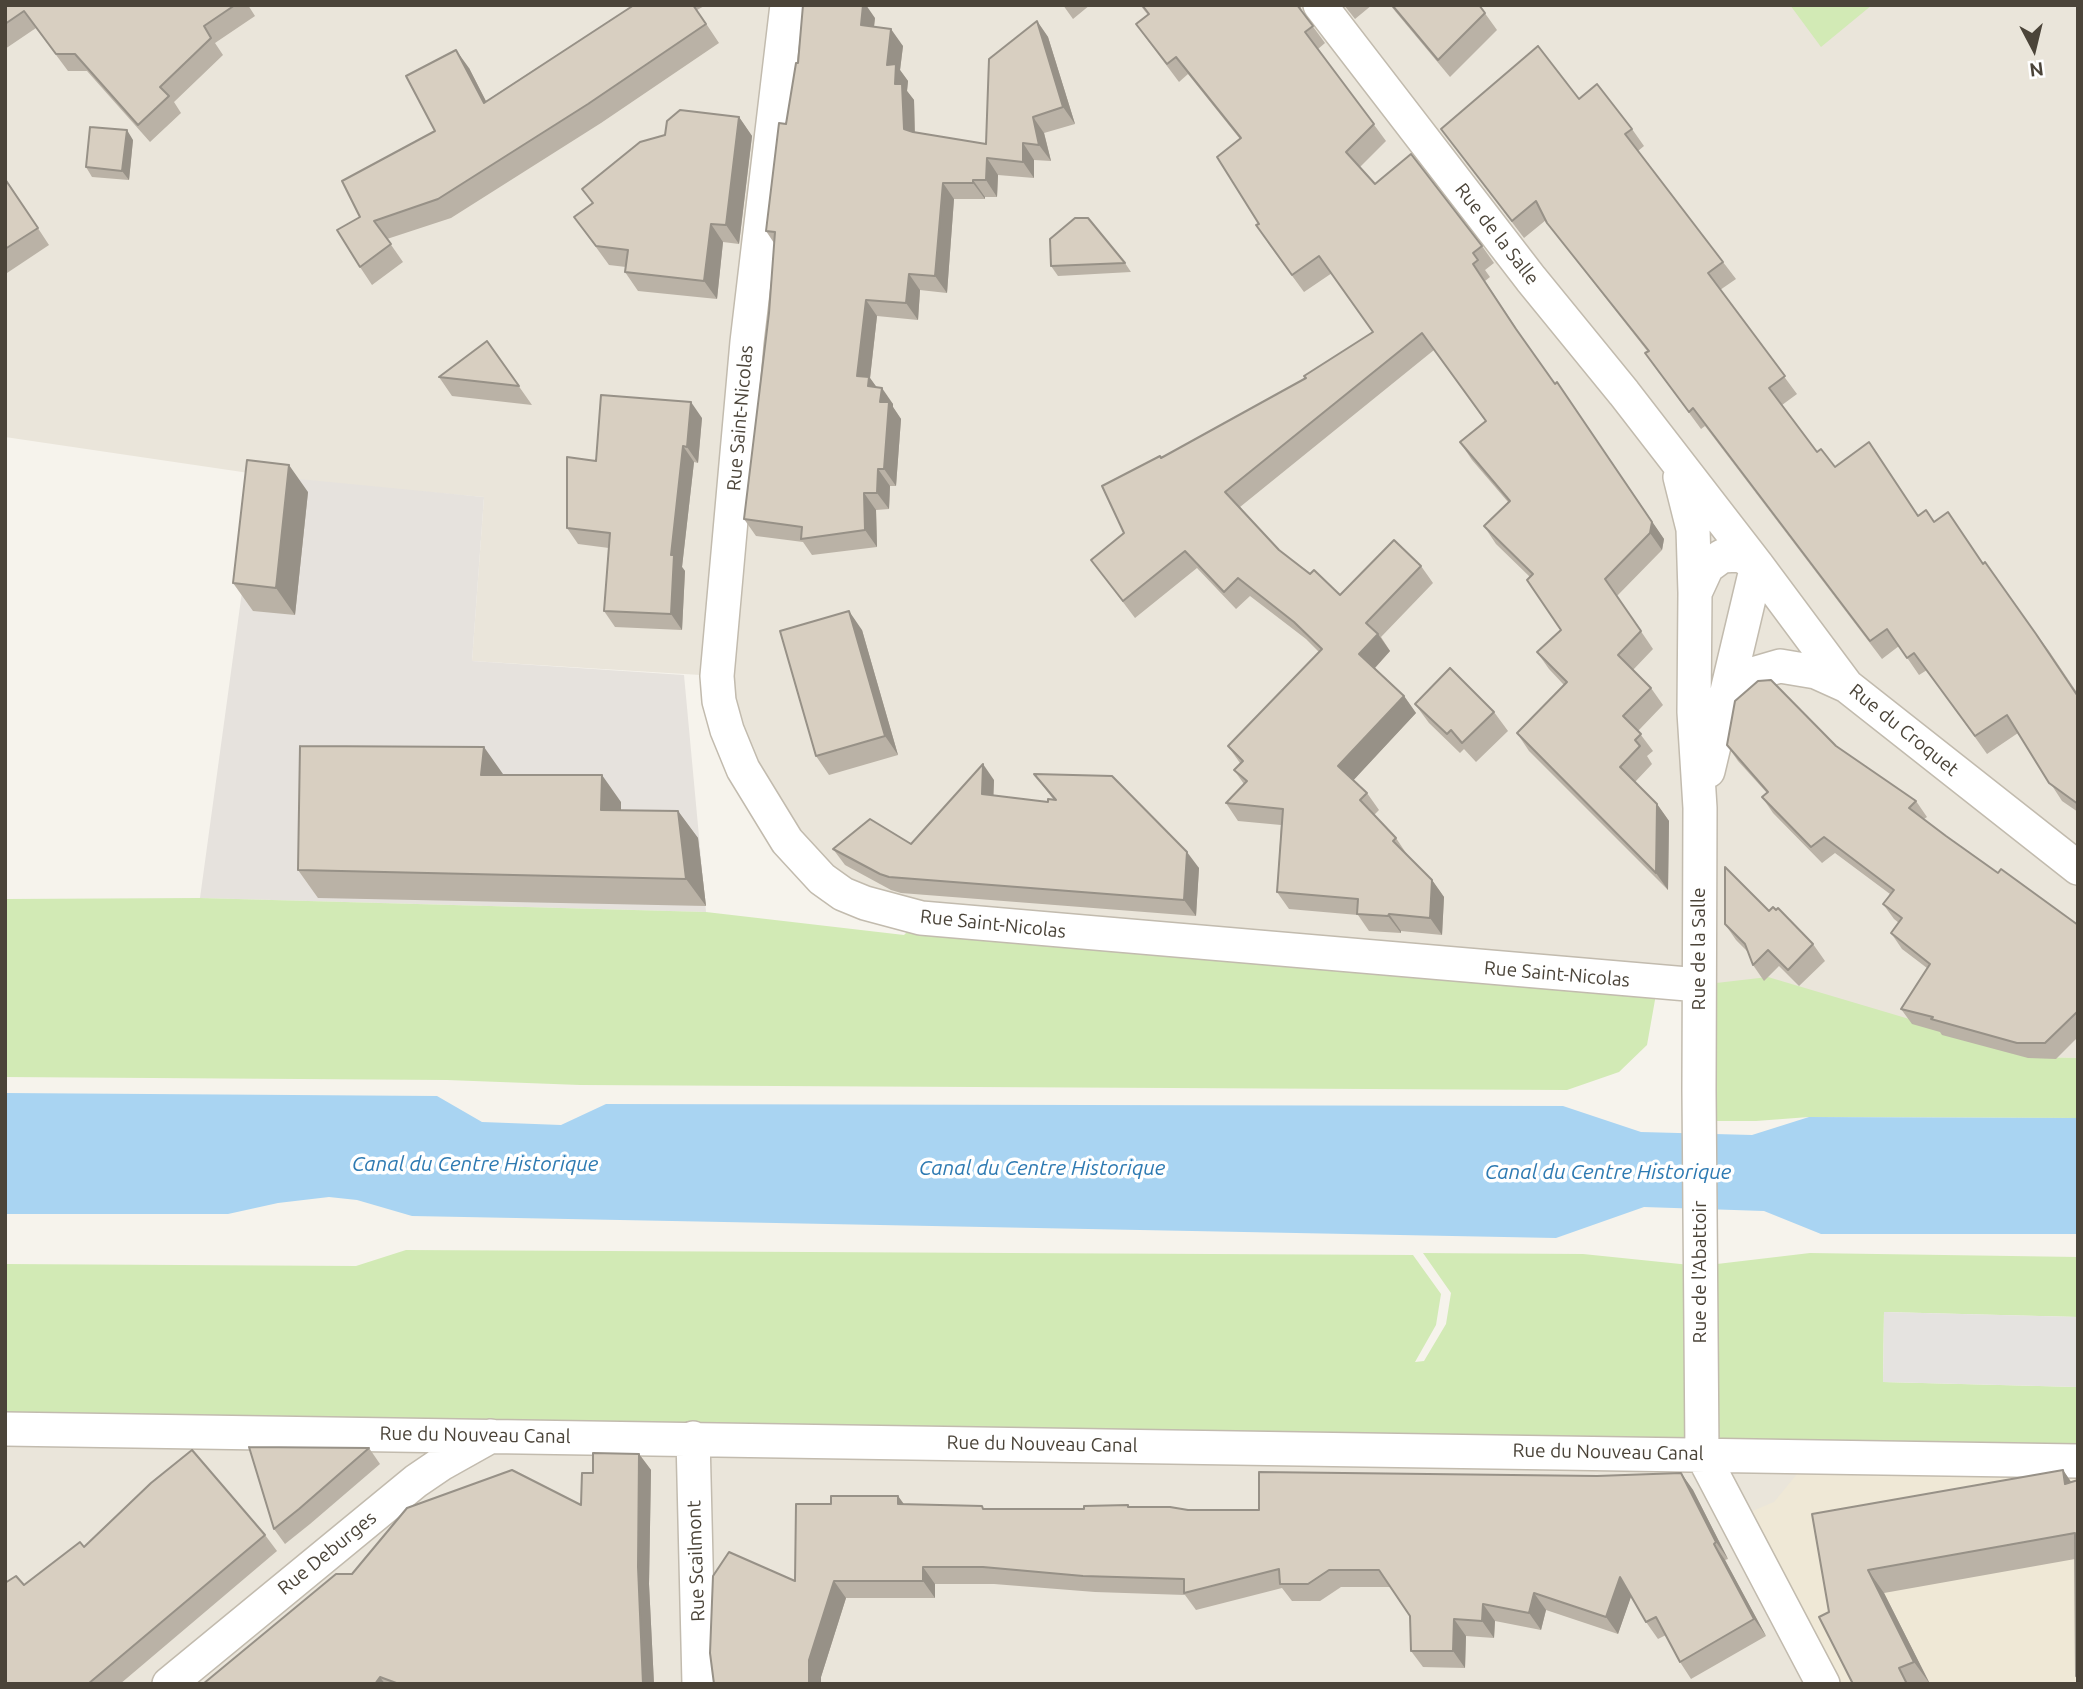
<!DOCTYPE html>
<style>
body{margin:0}
#map{position:relative;width:2083px;height:1689px;overflow:hidden;background:#f6f3ec;font-family:Ubuntu,sans-serif}
canvas{display:block}
.frame{position:absolute;inset:0;border:7px solid #4b4439;pointer-events:none}
.north{position:absolute;left:1999px;top:14px;width:70px;height:70px;-webkit-text-stroke:5px #fff;paint-order:stroke;rotate:173deg;font-size:19px;font-weight:700;line-height:28px;text-align:center;color:#4b4439}
.north::after{content:'';display:block;margin:auto;width:24px;height:32px;background:#4b4439;clip-path:polygon(50% 0,100% 100%,50% 72%,0 100%)}
</style>
<div id="map">
<canvas width="2083" height="1689"></canvas>
<div class="frame"></div>
<div class="north">N</div>
</div>
<script>
const ctx = document.querySelector('canvas').getContext('2d');
ctx.lineJoin = 'round';
function fillPath(path, color) { ctx.fillStyle = color; ctx.fill(path, 'evenodd'); }
const poly = rows => new Path2D(rows.map(r => 'M' + r).join(''));
function strokePath(path, color, width, dash) { ctx.strokeStyle = color; ctx.lineWidth = width; ctx.lineCap = dash ? 'butt' : 'round'; ctx.setLineDash(dash || []); ctx.stroke(path); }
function label(font, color, halo, rows, align = 'center') {
  ctx.font = font + ' Ubuntu,sans-serif'; ctx.lineWidth = 7; ctx.setLineDash([]); ctx.textBaseline = 'middle'; ctx.strokeStyle = halo; ctx.fillStyle = color; for (const [text, x, y, turn = 0] of rows) {
    ctx.save(); ctx.translate(x, y); ctx.rotate((+turn || 0) * Math.PI / 180); ctx.textAlign = isNaN(turn) ? turn : align; if (halo) ctx.strokeText(text, 0, 0); ctx.fillText(text, 0, 0); ctx.restore();
  }
}
const residential = poly([
 [5,5,2078,5,2078,1058,2037,1057,1699,985,921,918,799,854,717,676,472,661,484,497,310,482,5,437],
 [5,1429,2078,1461,2078,1684,5,1684]
]);
const industrial = poly([
 [258,475,484,497,472,661,684,675,706,912,200,898]
]);
const education = poly([
 [2078,1461,2078,1684,1823,1684,1736,1518,1774,1502,1805,1464]
]);
const green = poly([
 [1790,5,1872,5,1821,47],
 [200,898,706,912,904,935,921,918,1658,983,1647,1045,1619,1072,1567,1090,580,1085,447,1080,5,1077,5,899],
 [1768,977,2037,1057,2078,1058,2078,1118,1809,1117,1756,1121,1699,1121,1699,985],
 [406,1250,1413,1255,1441,1294,1436,1325,1415,1362,1424,1361,1446,1324,1451,1293,1423,1253,1583,1254,1700,1266,1810,1253,2078,1257,2078,1317,1884,1312,1883,1382,2078,1387,2078,1461,5,1430,5,1264,356,1266]
]);
const parking = poly([
 [1884,1312,2078,1317,2078,1387,1883,1382]
]);
const water = poly([
 [5,1093,437,1096,482,1122,561,1125,606,1104,1563,1106,1641,1132,1752,1135,1809,1117,2078,1118,2078,1234,1821,1234,1764,1211,1644,1207,1556,1238,412,1216,357,1200,329,1197,278,1203,228,1214,5,1214]
]);
const minor = poly([
 [787,5,747,342,717,676,719,701,727,730,743,769,787,841,822,879,843,894,865,903,921,918,1699,985],
 [1320,5,1531,279,1624,393,1757,565,1847,686,2078,868],
 [1680,477,1693,529,1695,593],
 [1757,565,1740,555,1722,556,1707,567,1695,593,1694,712,1700,808,1699,1090,1702,1454,1823,1684],
 [1727,694,1756,673,1780,666,1816,672,1847,686],
 [1708,771,1757,565],
 [5,1429,2078,1461],
 [693,1438,699,1684],
 [169,1684,416,1481,441,1464,491,1436]
]);
const wall = poly([
 [5,5,248,5,255,16,215,43,223,55,174,102,181,113,150,142,87,71,68,71,36,28,5,49],
 [634,5,706,5,697,10,719,43,601,123,451,218,387,239,403,262,372,285,360,267,360,217,435,131,469,68,486,101],
 [1063,5,1090,5,1073,19],
 [1140,5,1301,5,1301,8,1303,13,1325,43,1318,49,1386,141,1360,167,1375,184,1482,246,1494,263,1485,270,1490,277,1485,281,1524,340,1664,539,1662,550,1617,596,1653,649,1633,670,1651,688,1663,705,1638,731,1653,751,1647,756,1652,764,1635,782,1657,804,1669,821,1668,890,1529,751,1517,733,1564,685,1549,669,1537,652,1561,630,1530,577,1496,544,1484,526,1508,502,1472,460,1460,442,1485,421,1434,350,1240,507,1279,550,1340,595,1421,566,1433,583,1381,637,1390,651,1375,668,1404,696,1416,713,1353,780,1367,793,1379,810,1374,815,1396,838,1408,856,1432,880,1444,897,1442,935,1401,931,1401,933,1369,931,1358,915,1289,909,1277,892,1281,825,1238,821,1226,803,1244,784,1234,770,1240,763,1228,746,1319,652,1306,639,1250,596,1236,609,1197,568,1135,618,1091,560,1124,533,1161,458,1306,378,1373,332,1332,273,1304,292,1268,243,1259,224,1240,139,1188,74,1179,82,1149,42,1136,24,1148,15],
 [1344,5,1372,5,1355,19],
 [1390,5,1479,5,1497,30,1450,77],
 [875,18,874,27,903,46,900,70,908,81,907,91,914,100,915,132,986,144,1037,21,1048,37,1075,124,1044,133,1051,161,1034,160,1034,178,998,175,997,197,985,197,985,199,954,199,947,293,920,290,918,320,877,316,870,378,876,387,893,404,893,407,901,419,896,486,890,486,889,509,876,510,877,547,812,555,803,542,756,536,744,519,769,313,774,243,766,231,786,124],
 [1579,99,1632,129,1644,146,1638,151,1723,262,1736,279,1720,290,1797,394,1782,405,1817,452,1835,467,1919,515,1934,522,1983,563,2049,651,2078,694,2078,812,2062,801,2018,733,1987,754,1927,670,1919,675,1899,646,1882,659,1705,426,1701,429,1645,353,1648,352,1560,240,1546,220,1524,238,1441,129],
 [739,117,752,136,739,244,723,242,717,299,638,291,625,272,626,267,609,265,574,217,592,203,582,189],
 [133,140,129,180,92,177,86,167],
 [5,178,49,245,7,273,5,271],
 [1125,263,1131,272,1058,276,1051,266],
 [487,341,532,405,452,396,439,377],
 [702,418,698,463,694,462,682,567,685,571,682,630,615,627,604,611,609,548,578,544,567,528,596,461],
 [308,492,295,615,253,611,233,583],
 [862,630,898,755,829,775,816,756],
 [1415,704,1494,712,1508,731,1476,762,1464,749,1460,753,1429,723],
 [1727,745,1836,746,1916,801,1927,817,1924,819,1946,836,1998,873,2078,925,2078,1037,2056,1059,2028,1058,1942,1035,1940,1032,1912,1024,1901,1009,1927,968,1902,949,1891,933,1899,923,1894,919,1883,904,1890,894,1835,853,1822,863,1773,813,1762,797,1767,793,1738,761],
 [1034,774,1199,868,1196,916,901,893,891,890,845,865,833,849,911,844,994,780,993,796,1048,802,1053,799],
 [621,802,621,810,678,811,698,838,706,906,318,898,298,870],
 [1769,911,1813,944,1825,961,1799,986,1779,966,1764,981,1753,965,1748,952,1736,940,1725,924],
 [369,1448,380,1464,310,1524,285,1544,274,1529],
 [639,1454,651,1470,649,1584,654,1684,203,1684,352,1574,581,1505,593,1473],
 [2063,1470,2071,1482,2078,1480,2075,1559,1884,1593,1930,1684,1853,1684,1829,1612,1812,1514],
 [1681,1473,1693,1490,1728,1559,1725,1560,1766,1636,1691,1679,1680,1662,1666,1635,1658,1639,1646,1622,1631,1596,1618,1634,1546,1610,1541,1630,1495,1621,1494,1638,1466,1636,1465,1668,1423,1667,1411,1651,1410,1616,1390,1587,1341,1587,1320,1601,1292,1601,1282,1588,1196,1610,1185,1595,1095,1592,994,1584,935,1584,935,1598,846,1598,821,1677,795,1581,831,1504,898,1496,904,1504,982,1506,984,1509,1084,1509,1129,1507,1188,1510,1259,1510,1597,1476],
 [265,1535,277,1551,120,1684,5,1684,24,1585,84,1547]
]);
const shadedWall = poly([
 [863,5,866,5,875,18,872,42,861,25],
 [1037,21,1048,37,1075,124,1063,107],
 [891,29,903,46,900,70,908,81,907,91,914,100,915,146,904,129,887,65],
 [456,50,469,68,496,121,484,103],
 [739,117,752,136,739,244,726,225],
 [1033,117,1044,133,1051,161,1039,145],
 [127,130,133,140,129,180,122,171],
 [1023,143,1034,160,1034,178,1023,162],
 [987,158,998,175,997,197,986,180],
 [973,180,985,197,985,199,973,183],
 [943,183,954,199,947,293,935,276],
 [711,224,723,242,717,299,704,281],
 [909,274,920,290,918,320,906,303],
 [866,300,877,316,870,378,881,393,880,403,857,376],
 [1557,382,1664,539,1662,550,1650,533],
 [882,388,893,404,893,407,901,419,896,486,884,469,880,402],
 [691,402,702,418,698,463,687,447],
 [683,446,694,462,682,567,685,571,682,630,671,614,671,555],
 [289,465,308,492,295,615,276,588],
 [878,469,890,486,889,509,877,493],
 [864,493,876,510,877,547,865,530],
 [849,611,862,630,898,755,885,736],
 [1378,634,1390,651,1372,671,1359,654],
 [1404,696,1416,713,1350,784,1338,766],
 [484,747,503,774,481,775],
 [983,764,994,780,993,810,982,794],
 [602,775,621,802,621,838,601,810],
 [1657,804,1669,821,1668,890,1656,873],
 [678,811,698,838,706,906,686,879],
 [1187,852,1199,868,1196,916,1184,900],
 [1432,880,1444,897,1442,935,1430,918],
 [1389,914,1401,931,1401,933,1388,916],
 [639,1454,651,1470,649,1584,654,1684,643,1684,638,1567],
 [2063,1470,2078,1492,2065,1484],
 [1681,1473,1693,1490,1728,1559,1716,1542],
 [898,1496,910,1513,898,1504],
 [1714,1544,1725,1560,1766,1636,1754,1619],
 [923,1567,935,1584,935,1598,923,1581],
 [1868,1570,1884,1593,1930,1684,1914,1662],
 [1620,1577,1632,1594,1618,1634,1606,1617],
 [834,1581,846,1598,821,1677,821,1684,809,1684,809,1660],
 [1534,1593,1546,1610,1541,1630,1529,1613],
 [1483,1604,1495,1621,1494,1638,1482,1621],
 [1454,1619,1466,1636,1465,1668,1453,1651],
 [380,1677,385,1684,375,1684]
]);
const building = poly([
 [5,5,235,5,204,26,211,38,160,87,169,96,138,125,75,54,56,54,24,11,5,24,5,5],
 [634,5,693,5,706,24,588,104,438,199,374,221,391,244,360,267,337,230,360,217,342,181,435,131,406,76,456,50,484,103,634,5],
 [803,5,863,5,861,25,891,29,887,65,896,64,895,84,902,84,904,129,913,132,986,144,989,59,1037,21,1063,107,1033,117,1039,145,1023,143,1023,162,987,158,986,180,973,180,973,183,943,183,935,276,909,274,906,303,866,300,857,376,869,377,868,386,882,388,880,402,889,402,884,469,878,469,877,493,864,493,865,530,801,539,802,527,744,519,769,313,775,232,766,231,779,123,786,124,796,63,798,63,803,5],
 [1142,5,1297,5,1313,26,1305,32,1374,124,1346,152,1375,184,1411,154,1482,246,1473,253,1478,260,1473,264,1516,329,1555,384,1557,382,1652,522,1650,533,1605,579,1641,631,1618,655,1651,688,1623,716,1641,734,1635,740,1640,746,1620,767,1657,804,1656,873,1517,733,1567,682,1537,652,1561,630,1527,580,1533,574,1484,526,1510,501,1460,442,1486,421,1422,333,1225,492,1279,550,1310,574,1314,570,1340,595,1394,540,1421,566,1366,623,1378,634,1359,654,1404,696,1338,766,1367,793,1360,800,1396,838,1393,841,1432,880,1430,918,1389,914,1388,916,1357,914,1358,899,1277,892,1283,809,1226,803,1247,781,1234,770,1243,761,1228,746,1322,649,1294,622,1238,578,1224,592,1185,551,1123,601,1091,560,1124,533,1102,486,1160,456,1161,458,1306,378,1304,376,1373,332,1319,256,1292,275,1256,225,1259,224,1217,157,1241,138,1176,57,1167,64,1136,24,1149,14,1142,5],
 [1392,5,1479,5,1485,13,1438,60,1392,5],
 [1538,46,1579,99,1597,84,1632,129,1625,134,1723,262,1708,273,1785,376,1769,388,1817,452,1821,449,1835,467,1869,442,1918,516,1926,510,1934,522,1948,512,1983,564,1985,562,2036,634,2077,695,2078,694,2078,804,2049,783,2007,715,1975,736,1914,653,1907,658,1887,629,1870,641,1693,408,1689,412,1645,353,1649,351,1547,223,1536,201,1512,221,1441,129,1538,46],
 [680,110,739,117,726,225,711,224,704,281,625,272,628,250,596,246,574,217,593,203,582,189,640,142,665,135,667,121,680,110],
 [90,127,127,130,122,171,86,167,90,127],
 [5,179,38,228,5,249,5,179],
 [1075,218,1088,218,1125,263,1051,266,1050,239,1075,218],
 [487,341,519,386,439,377,487,341],
 [601,395,691,402,687,447,683,446,671,555,674,555,671,614,604,611,610,533,567,528,567,457,596,461,601,395],
 [247,460,289,465,276,588,233,583,247,460],
 [849,611,885,736,816,756,780,631,849,611],
 [1450,668,1494,712,1462,743,1451,730,1447,734,1415,704,1450,668],
 [1771,680,1836,746,1916,801,1909,808,1946,836,1998,873,2001,869,2078,925,2078,1011,2045,1043,2017,1043,1931,1019,1933,1017,1901,1009,1930,964,1891,933,1902,918,1883,904,1894,890,1824,837,1811,847,1762,797,1768,792,1727,745,1735,701,1758,681,1771,680],
 [300,746,484,747,481,775,602,775,601,810,678,811,686,879,298,870,300,746],
 [983,764,982,794,1048,802,1048,799,1056,800,1034,774,1112,776,1187,852,1184,900,889,877,880,874,833,849,870,819,911,844,983,764],
 [1725,867,1769,911,1773,907,1776,910,1778,908,1813,944,1788,970,1768,950,1753,965,1745,944,1725,924,1725,867],
 [249,1447,369,1448,299,1509,274,1529,249,1447],
 [192,1450,265,1535,88,1684,5,1684,5,1583,16,1576,24,1585,80,1542,84,1547,151,1483,192,1450],
 [593,1453,639,1454,638,1567,643,1684,399,1684,380,1677,375,1684,203,1684,336,1574,352,1574,407,1508,512,1470,581,1505,582,1473,593,1473,593,1453],
 [2063,1470,2065,1484,2078,1480,2078,1678,2076,1676,2075,1533,1868,1570,1914,1662,1899,1668,1907,1684,1853,1684,1819,1617,1829,1612,1812,1514,2063,1470],
 [1259,1472,1597,1476,1681,1473,1716,1542,1714,1544,1754,1619,1680,1662,1656,1617,1646,1622,1620,1577,1606,1617,1534,1593,1529,1613,1483,1604,1482,1621,1454,1619,1453,1651,1411,1651,1410,1616,1379,1570,1329,1570,1308,1584,1280,1584,1279,1569,1184,1593,1184,1579,1083,1576,983,1567,923,1567,923,1581,834,1581,809,1660,809,1684,714,1684,710,1653,713,1576,729,1552,795,1581,796,1504,831,1504,831,1496,898,1496,898,1504,982,1506,983,1509,1084,1509,1084,1506,1128,1505,1128,1507,1170,1507,1188,1510,1259,1510,1259,1472]
]);
const streetNames = [
 ["Rue de la Salle",1497,234,52],
 ["Rue Saint-Nicolas",740,418,-85],
 ["Rue du Croquet",1904,730,39],
 ["Rue Saint-Nicolas",993,924,6],
 ["Rue de la Salle",1699,949,-90],
 ["Rue Saint-Nicolas",1557,974,5],
 ["Rue de l'Abattoir",1700,1272,-90],
 ["Rue du Nouveau Canal",475,1435,1],
 ["Rue du Nouveau Canal",1042,1444,1],
 ["Rue du Nouveau Canal",1608,1452,1],
 ["Rue Deburges",327,1553,-39],
 ["Rue Scailmont",696,1561,-92]
];
const waterNames = [
 ["Canal du Centre Historique",475,1164],
 ["Canal du Centre Historique",1042,1168],
 ["Canal du Centre Historique",1608,1172]
];
fillPath(residential, '#eae5da');
fillPath(industrial, '#e6e2dd');
fillPath(education, '#efe8d6');
fillPath(green, '#d2eab5');
fillPath(parking, '#e5e3e0');
fillPath(water, '#a9d4f2');
strokePath(minor, '#c2bbae', 36);
strokePath(minor, '#fff', 33);
fillPath(wall, '#bab2a6');
fillPath(shadedWall, '#979187');
fillPath(building, '#d8cfc1');
strokePath(building, '#979187', 2);
label('19px', '#4b4439', '#fff', streetNames);
label('italic 21px', '#2e7ab2', '#fff', waterNames);
</script>
